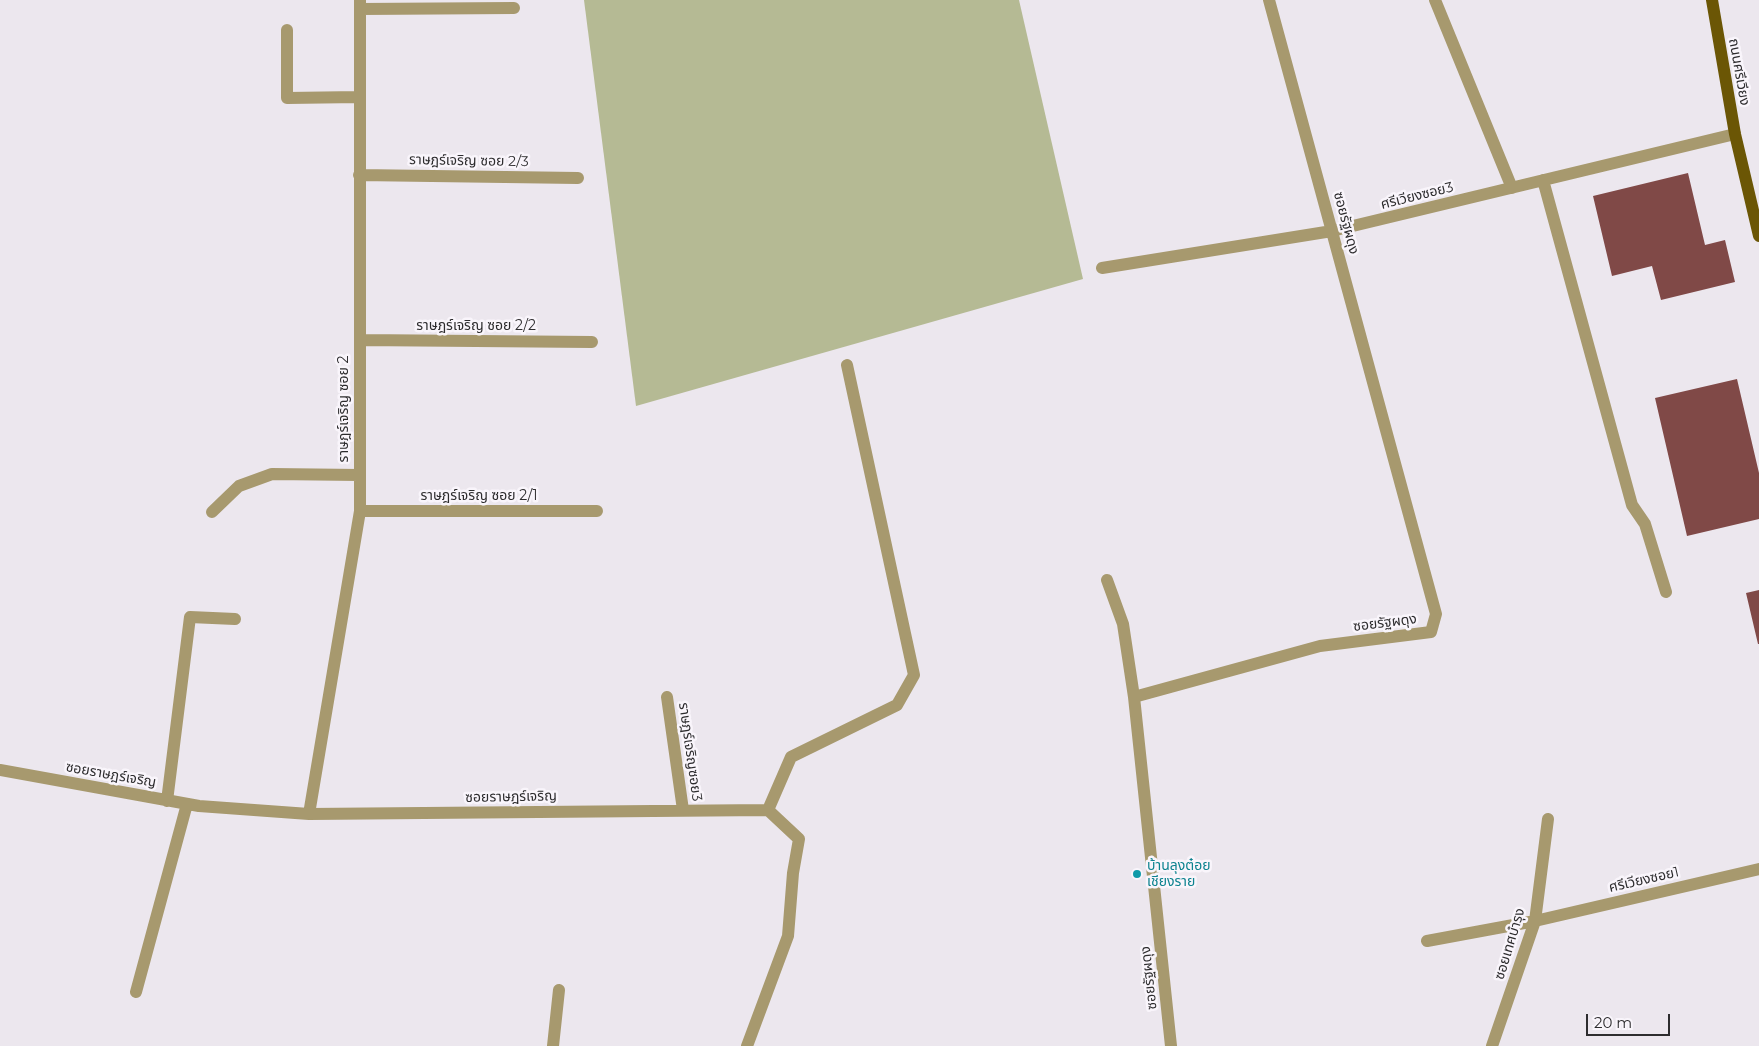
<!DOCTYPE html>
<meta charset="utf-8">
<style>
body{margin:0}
#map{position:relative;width:1759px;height:1046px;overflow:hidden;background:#ece7ee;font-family:Montserrat,sans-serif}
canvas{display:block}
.scale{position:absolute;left:1586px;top:1014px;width:84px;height:22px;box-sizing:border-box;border:2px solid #2d2c2e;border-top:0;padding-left:6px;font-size:15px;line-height:18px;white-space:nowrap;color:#2d2c2e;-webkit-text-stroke:4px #f9f5fb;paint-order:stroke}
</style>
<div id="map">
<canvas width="1759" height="1046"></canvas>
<div class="scale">20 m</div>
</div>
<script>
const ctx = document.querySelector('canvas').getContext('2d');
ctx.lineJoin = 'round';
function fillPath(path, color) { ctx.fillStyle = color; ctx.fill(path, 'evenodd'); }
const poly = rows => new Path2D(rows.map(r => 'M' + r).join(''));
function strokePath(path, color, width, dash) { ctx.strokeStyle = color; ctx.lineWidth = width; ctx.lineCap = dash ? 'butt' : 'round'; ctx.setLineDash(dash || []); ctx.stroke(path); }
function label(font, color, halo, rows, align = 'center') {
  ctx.font = font + ' Montserrat,"Noto Sans Thai",sans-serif'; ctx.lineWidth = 5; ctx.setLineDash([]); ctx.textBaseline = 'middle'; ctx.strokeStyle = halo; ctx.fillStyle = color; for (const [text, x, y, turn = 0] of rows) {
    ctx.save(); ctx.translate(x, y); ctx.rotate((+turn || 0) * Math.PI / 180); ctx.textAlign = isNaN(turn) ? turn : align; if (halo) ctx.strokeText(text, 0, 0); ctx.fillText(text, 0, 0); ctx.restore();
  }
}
const green = poly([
 [584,0,1019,0,1083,279,636,406]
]);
const building = poly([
 [1688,173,1705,245,1725,240,1735,282,1661,300,1652,266,1612,276,1593,196],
 [1737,379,1759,473,1759,519,1687,536,1655,398],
 [1759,590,1759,644,1758,644,1746,593]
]);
const minor = poly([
 [1435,0,1512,188],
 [360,9,514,8],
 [287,30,287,98,359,97],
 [359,175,578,178],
 [1543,180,1632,505,1645,524,1666,592],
 [1102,268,1332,231,1735,134],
 [360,340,592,342],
 [360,511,597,511],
 [212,512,239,486,272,474,359,475],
 [1107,580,1123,624,1134,697],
 [667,697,683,810],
 [0,770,199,806,309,814,768,810,799,839,793,873,788,936,747,1046],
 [167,801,190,617,235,619],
 [768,810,791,757,897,705,914,675,847,365],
 [309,814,360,511,360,0],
 [1427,941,1535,921,1759,869],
 [136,992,187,804],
 [553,1046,559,990],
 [1171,1046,1134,697,1320,646,1431,632,1436,614,1269,0],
 [1492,1046,1535,921,1548,819]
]);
const major = poly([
 [1712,0,1735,134,1759,236]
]);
const markers = [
 [1137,874,5,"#0f9aa8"]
];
const streetNames = [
 ["ถนนศรีเวียง",1739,72,80],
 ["ราษฎร์เจริญ ซอย 2/3",469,161,1],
 ["ศรีเวียงซอย3",1417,196,-14],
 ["ซอยรัฐผดุง",1346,223,75],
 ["ราษฎร์เจริญ ซอย 2/2",476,326],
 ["ราษฎร์เจริญ ซอย 2",344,409,-90],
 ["ราษฎร์เจริญ ซอย 2/1",479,496],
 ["ซอยรัฐผดุง",1385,623,-7],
 ["ราษฎร์เจริญซอย3",690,752,82],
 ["ซอยราษฎร์เจริญ",111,775,10],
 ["ซอยราษฎร์เจริญ",511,797,-1],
 ["ศรีเวียงซอย1",1644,880,-13],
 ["ซอยเทศบำรุง",1510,944,-73],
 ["ซอยรัฐผดุง",1149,978,-96]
];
const cultureNames = [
 ["บ้านลุงต๋อย",1147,866],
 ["เชียงราย",1147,882]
];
fillPath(green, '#b5ba94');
fillPath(building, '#804947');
strokePath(minor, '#a7996e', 12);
strokePath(major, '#6b5605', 12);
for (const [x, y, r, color] of markers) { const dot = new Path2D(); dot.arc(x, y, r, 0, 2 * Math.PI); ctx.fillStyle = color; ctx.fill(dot); strokePath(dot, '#f9f5fb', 2); }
label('14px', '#2d2c2e', '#f9f5fb', streetNames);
label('14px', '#0d838f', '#f9f5fb', cultureNames, 'left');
</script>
